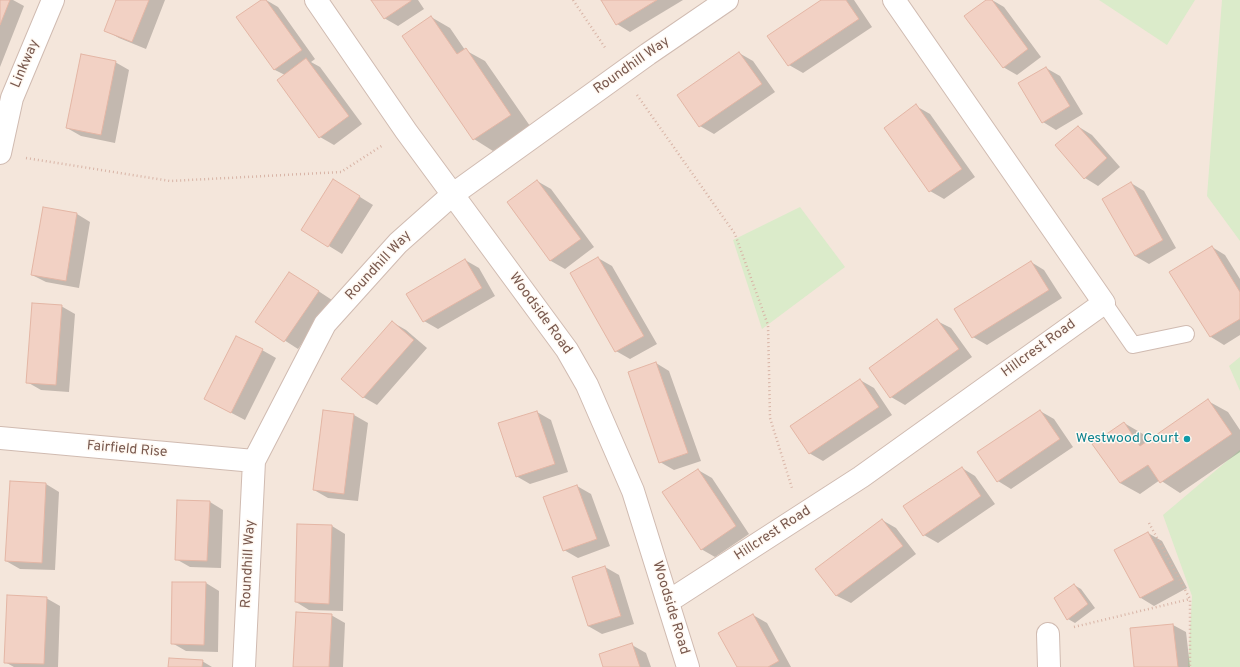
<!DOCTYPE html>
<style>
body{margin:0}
canvas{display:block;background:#fdf4ec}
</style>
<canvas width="1240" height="667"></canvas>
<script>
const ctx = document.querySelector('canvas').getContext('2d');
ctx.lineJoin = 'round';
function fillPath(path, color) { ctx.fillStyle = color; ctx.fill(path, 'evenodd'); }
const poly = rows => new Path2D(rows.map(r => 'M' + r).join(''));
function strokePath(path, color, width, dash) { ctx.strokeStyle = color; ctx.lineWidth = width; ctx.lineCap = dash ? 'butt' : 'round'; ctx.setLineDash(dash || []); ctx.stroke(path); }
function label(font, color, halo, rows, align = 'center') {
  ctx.font = font + ' Overpass,sans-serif'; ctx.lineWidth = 3; ctx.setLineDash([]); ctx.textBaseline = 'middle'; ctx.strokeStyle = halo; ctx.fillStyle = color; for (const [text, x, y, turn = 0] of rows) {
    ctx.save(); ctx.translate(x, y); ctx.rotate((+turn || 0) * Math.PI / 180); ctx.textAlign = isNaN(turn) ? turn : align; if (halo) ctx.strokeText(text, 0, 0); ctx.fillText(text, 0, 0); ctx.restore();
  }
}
const residential = poly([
 [0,0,1240,0,1240,667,0,667]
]);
const green = poly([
 [1099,0,1195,0,1167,45],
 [1222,0,1240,0,1240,241,1207,196],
 [800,207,845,267,762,329,733,240],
 [1240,357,1240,391,1229,366],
 [1240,450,1240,667,1188,667,1192,596,1163,515]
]);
const shadow = poly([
 [0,0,13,0,24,6,0,67],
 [117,0,165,0,146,49,119,38,105,30],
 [262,0,266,0,278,7,315,59,311,62,320,67,362,124,334,145,320,137,285,75,275,70,238,18],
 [372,0,418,0,424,9,398,26,384,18],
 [602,0,683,0,630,32,617,24],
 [823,0,854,0,872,27,803,73,789,65],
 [988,0,992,0,1004,7,1041,57,1017,75,1003,67],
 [431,17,450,28,465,50,485,61,530,126,493,151,474,139],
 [739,53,753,61,775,92,714,134,700,126,678,95],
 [115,62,129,70,115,143,81,136,67,128],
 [1046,68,1060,76,1083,114,1056,130,1043,122],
 [916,106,930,114,975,177,944,199,930,191,885,128],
 [1079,127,1092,135,1120,167,1098,186,1085,178],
 [537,181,551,189,594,247,565,269,551,261,508,203],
 [1131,183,1144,191,1176,248,1149,264,1135,256],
 [347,189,373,205,342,254,329,246],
 [77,214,90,222,79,288,46,282,32,275],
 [1212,247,1225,255,1240,279,1240,335,1224,345,1211,337],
 [598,258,612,266,657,344,630,359,616,351],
 [465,260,479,268,495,296,438,329,424,321],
 [1031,262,1044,270,1062,298,987,345,973,337,955,309],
 [303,281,332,300,298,349,256,322],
 [61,306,75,314,69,392,41,390,27,382],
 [937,321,951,328,972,357,905,405,891,397],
 [392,322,406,330,427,348,377,405,363,397],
 [262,350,276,358,245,420,205,399],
 [656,363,669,371,701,461,674,470,660,462],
 [860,380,874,388,892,415,823,461,809,453],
 [1208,401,1228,412,1240,430,1240,452,1180,493,1160,480,1140,494,1120,483,1124,423,1143,434,1148,441],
 [324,411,354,415,368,423,358,501,328,498,314,490],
 [1040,411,1054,419,1073,447,1011,489,998,481],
 [537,412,551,420,568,472,530,484,516,476],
 [962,468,975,476,995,504,938,543,924,535],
 [698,470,712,478,749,534,715,557,701,549],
 [46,484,59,492,55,570,20,569,6,561],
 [577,486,591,494,610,546,578,558,564,550,544,497],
 [210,502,223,510,221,568,190,567,176,559],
 [882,520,896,528,916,554,851,603,837,596,817,569],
 [332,526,345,534,343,611,309,610,296,602],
 [1148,533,1162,541,1187,588,1154,606,1141,598,1115,551],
 [605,567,619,575,634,624,602,634,588,626],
 [206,583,219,591,218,652,186,651,172,643],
 [1074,585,1081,589,1095,608,1075,623,1068,619],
 [46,598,60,606,58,667,14,667,5,662],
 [331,615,345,623,343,667,294,667],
 [753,615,767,623,791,667,738,667],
 [1173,625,1186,632,1190,667,1135,667],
 [632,645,646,653,651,667,604,667],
 [202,661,212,667,169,667]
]);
const building = poly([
 [0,0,10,0,0,25,0,0],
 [116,0,149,0,132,42,104,31,116,0],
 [261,0,266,0,302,50,274,70,236,17,261,0],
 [371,0,411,0,411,1,384,19,371,0],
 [601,0,657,0,616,25,601,0],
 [821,0,846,0,859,19,788,66,767,36,821,0],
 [986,0,992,0,1028,49,1003,68,964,16,986,0],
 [431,16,457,54,466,48,511,115,473,140,402,36,431,16],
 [739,52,762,84,699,127,677,95,739,52],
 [81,54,116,61,101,135,66,128,81,54],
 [306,58,349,116,319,138,277,80,306,58],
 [1046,67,1070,106,1042,123,1018,83,1046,67],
 [916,104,962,169,929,192,884,128,916,104],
 [1078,126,1107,158,1084,179,1055,145,1078,126],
 [333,179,360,196,328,247,301,230,333,179],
 [537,180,581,239,550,261,507,202,537,180],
 [1131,182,1163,240,1135,256,1102,199,1131,182],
 [43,207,77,213,66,281,31,275,43,207],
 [1212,246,1240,292,1240,319,1210,337,1169,272,1212,246],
 [598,257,644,336,615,352,570,273,598,257],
 [465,259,482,288,423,322,406,294,465,259],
 [1031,261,1049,290,972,338,954,309,1031,261],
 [289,272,319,291,284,342,255,322,289,272],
 [32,303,62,305,56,385,26,383,32,303],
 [937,319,959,349,890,398,869,368,937,319],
 [392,321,414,340,363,398,341,379,392,321],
 [236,336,263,349,231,413,204,399,236,336],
 [656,362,688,453,659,463,628,372,656,362],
 [860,379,879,407,809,454,790,426,860,379],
 [1208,399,1232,434,1160,483,1148,465,1120,483,1092,444,1124,422,1140,446,1208,399],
 [323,410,354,414,344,494,313,490,323,410],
 [1040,410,1060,439,997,482,977,452,1040,410],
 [537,411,555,464,516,477,498,423,537,411],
 [962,467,981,496,923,536,903,506,962,467],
 [698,469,736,526,701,550,662,492,698,469],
 [10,481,46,483,42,563,5,561,10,481],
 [577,485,597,539,563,551,543,497,577,485],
 [177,500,210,501,207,561,175,560,177,500],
 [882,519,903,546,836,596,815,569,882,519],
 [297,524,332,525,329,604,295,602,297,524],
 [1148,532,1174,580,1140,598,1114,550,1148,532],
 [605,566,621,616,588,626,572,577,605,566],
 [172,582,206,582,204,645,171,644,172,582],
 [1074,584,1088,604,1067,620,1054,598,1074,584],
 [7,595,47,597,44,664,4,663,7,595],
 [296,612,332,614,329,667,293,667,296,612],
 [753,614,779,661,768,667,737,667,718,633,753,614],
 [1173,624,1178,667,1134,667,1130,628,1173,624],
 [632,643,640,667,603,667,599,654,632,643],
 [169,658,203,660,202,667,168,667,169,658]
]);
const path = poly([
 [573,0,606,49],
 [637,95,735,234,768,325,770,418,792,488],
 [26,158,170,181,341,172,383,145],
 [1149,523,1190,599,1190,667],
 [1074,627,1190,599]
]);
const lane = poly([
 [1104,303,1133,345,1186,334]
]);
const street = poly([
 [316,0,406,131,567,350,587,385,633,491,688,667],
 [0,153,12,98,53,0],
 [0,438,254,461],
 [669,601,861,477,1104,303,894,0],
 [1048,634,1049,667],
 [244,667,254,461,325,324,398,243,452,195,648,54,727,0]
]);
const markers = [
 [1187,439,4,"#0f9aa8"]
];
const streetNames = [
 ["Linkway",26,64,-67],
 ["Roundhill Way",632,66,-35],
 ["Roundhill Way",379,266,-47],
 ["Woodside Road",540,314,54],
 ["Hillcrest Road",1039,349,-36],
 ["Fairfield Rise",127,450,5],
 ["Hillcrest Road",773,534,-33],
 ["Roundhill Way",249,564,-87],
 ["Woodside Road",670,608,73]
];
const cultureNames = [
 ["Westwood Court",1179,439]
];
fillPath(residential, '#f4e6db');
fillPath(green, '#dbebca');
fillPath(shadow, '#0003');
fillPath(building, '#f2d1c4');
strokePath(building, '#e4b6a5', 1);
strokePath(lane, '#d0bbb1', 18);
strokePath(street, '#d0bbb1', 24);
strokePath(path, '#d8b4a6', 2.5, [1, 3]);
strokePath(lane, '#fff', 16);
strokePath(street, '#fff', 22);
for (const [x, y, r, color] of markers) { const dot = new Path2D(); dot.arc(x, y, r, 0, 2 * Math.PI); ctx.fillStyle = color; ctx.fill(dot); strokePath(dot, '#fff9f3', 1.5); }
label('14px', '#79594e', '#fff9f3', streetNames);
label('14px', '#0d838f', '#fff9f3', cultureNames, 'right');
</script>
